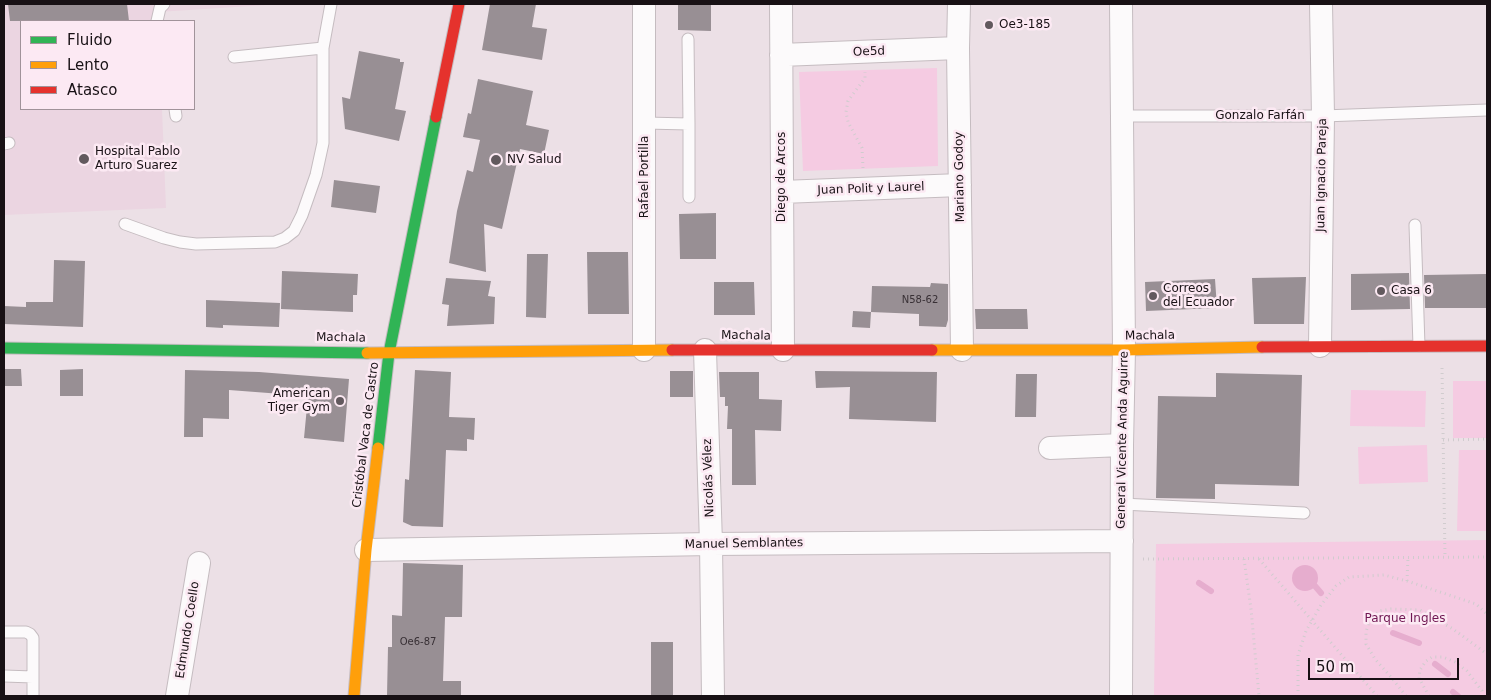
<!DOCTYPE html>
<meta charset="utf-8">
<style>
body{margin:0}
#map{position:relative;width:1491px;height:700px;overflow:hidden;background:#ece0e6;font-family:"DejaVu Sans",sans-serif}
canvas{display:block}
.frame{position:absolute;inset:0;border:5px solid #181115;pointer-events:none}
.legend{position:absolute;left:20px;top:20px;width:175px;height:90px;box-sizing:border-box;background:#fce9f3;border:1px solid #a1939a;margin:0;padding:6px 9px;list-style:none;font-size:15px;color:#181115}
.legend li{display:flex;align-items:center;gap:10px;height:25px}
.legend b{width:25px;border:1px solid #a1939a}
.scale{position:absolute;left:1308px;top:658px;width:151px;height:22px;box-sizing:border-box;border:2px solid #181115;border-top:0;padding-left:6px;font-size:15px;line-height:18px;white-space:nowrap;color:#181115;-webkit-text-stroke:4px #fce9f3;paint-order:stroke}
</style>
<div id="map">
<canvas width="1491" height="700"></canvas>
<div class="frame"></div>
<ul class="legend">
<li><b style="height:6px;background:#30b455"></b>Fluido</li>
<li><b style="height:6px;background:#ff9f0a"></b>Lento</li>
<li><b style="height:6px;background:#e5322d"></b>Atasco</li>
</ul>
<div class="scale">50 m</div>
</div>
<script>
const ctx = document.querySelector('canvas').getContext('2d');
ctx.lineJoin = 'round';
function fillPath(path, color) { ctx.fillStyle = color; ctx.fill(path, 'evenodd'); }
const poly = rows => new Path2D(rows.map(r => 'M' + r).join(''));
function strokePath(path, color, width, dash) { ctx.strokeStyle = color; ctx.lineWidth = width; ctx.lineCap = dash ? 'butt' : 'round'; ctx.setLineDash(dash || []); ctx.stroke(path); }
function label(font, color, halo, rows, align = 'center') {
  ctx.font = font + ' "DejaVu Sans",sans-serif'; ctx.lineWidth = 5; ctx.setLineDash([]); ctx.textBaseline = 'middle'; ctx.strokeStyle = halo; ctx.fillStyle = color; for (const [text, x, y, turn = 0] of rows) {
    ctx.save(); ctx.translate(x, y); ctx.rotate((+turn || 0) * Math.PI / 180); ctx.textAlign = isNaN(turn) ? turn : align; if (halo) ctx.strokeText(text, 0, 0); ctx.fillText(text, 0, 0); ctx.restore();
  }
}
const built = poly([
 [4,4,282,4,158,12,159,21,21,21,21,109,162,109,166,208,4,215]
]);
const green = poly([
 [937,68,938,166,803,171,799,72],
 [1453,381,1487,381,1487,438,1453,438],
 [1351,390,1426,391,1425,427,1350,426],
 [1427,445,1428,482,1359,484,1358,447],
 [1459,450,1487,450,1487,531,1457,531],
 [1487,540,1487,696,1154,696,1156,544]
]);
const water = poly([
 '1292 578a13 13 0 1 1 26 0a13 13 0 1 1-26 0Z'
]);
const stream = poly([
 [1199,583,1211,591],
 [1315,586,1321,593],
 [1393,633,1419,643],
 [1435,664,1448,674],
 [1453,692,1458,696]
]);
const building = poly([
 [8,4,127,4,129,21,10,21],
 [490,4,536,4,532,27,547,29,542,60,482,50],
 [678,4,711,4,711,31,678,30],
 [359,51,400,59,400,62,404,62,395,109,406,111,399,141,345,129,342,97,350,99],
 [478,79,533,91,526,125,549,130,544,154,520,149,502,229,484,224,486,272,449,263,457,211,467,170,473,172,480,140,463,137,468,113,471,114],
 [334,180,380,186,376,213,331,207],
 [716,213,716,259,680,259,679,214],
 [587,252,628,252,629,314,588,314],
 [527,254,548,254,546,318,526,317],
 [54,260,85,261,83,327,4,324,4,306,26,307,26,302,53,302],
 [282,271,358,274,357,295,353,295,353,312,281,309],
 [1409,273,1410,309,1351,310,1351,274],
 [1487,274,1487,308,1425,308,1424,275],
 [1306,277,1304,324,1254,324,1252,278],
 [446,278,491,281,488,296,495,297,494,324,447,326,449,305,442,304],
 [1215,279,1217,308,1146,311,1145,282],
 [714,282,754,282,755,315,714,315],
 [931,283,948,284,948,320,946,327,919,326,919,314,871,312,872,286,930,287],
 [206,300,280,303,279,327,223,325,223,328,206,327],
 [975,309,1027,309,1028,329,976,329],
 [853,311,871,312,870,328,852,327],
 [4,369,21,369,22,386,4,386],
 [83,369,83,396,60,396,60,370],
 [185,370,259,372,349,379,344,442,304,438,308,396,229,390,229,419,203,418,203,437,184,437],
 [415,370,451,372,449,417,475,418,474,440,467,439,467,451,446,450,443,527,412,526,403,522,405,479,409,480],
 [670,371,693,371,693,397,670,397],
 [815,371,937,372,936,422,849,419,850,387,816,388],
 [719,372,759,372,759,399,782,400,781,431,755,430,756,485,732,485,732,429,727,429,728,406,725,406,725,397,720,397],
 [1216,373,1302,375,1299,486,1215,484,1215,499,1156,498,1158,396,1216,397],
 [1016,374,1037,374,1036,417,1015,417],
 [403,563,463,565,462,617,445,617,443,681,461,681,461,696,387,696,388,647,392,647,392,615,402,616],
 [651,642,673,642,673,696,651,696]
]);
const path = poly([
 [863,168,862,148,848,122,846,112,848,101,865,78,865,72],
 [1442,368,1445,557],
 [1443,440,1487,439],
 [1143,559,1487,557],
 [1244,559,1251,609,1259,696],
 [1259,559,1377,696],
 [1407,581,1408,557],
 [1298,696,1298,655,1306,631,1321,605,1336,586,1349,577,1384,575,1407,581,1476,604,1487,614],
 [1406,696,1391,677,1375,659,1366,644,1366,632,1370,619,1379,611,1391,609,1420,610,1453,629,1487,654],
 [1429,696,1419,678,1420,670,1426,661,1432,657,1443,657,1455,662,1467,671,1482,691,1483,696]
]);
const lane = poly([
 [157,21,160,8,164,4],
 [688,39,689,124],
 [234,57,323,48],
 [175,109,176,116],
 [1122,116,1323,116,1487,110],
 [645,123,689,124,689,197],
 [4,144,9,143],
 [125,224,164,238,180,242,196,244,275,242,285,238,294,231,302,215,316,175,323,143,323,48,331,4],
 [1415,225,1419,346],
 [1122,504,1304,513],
 [4,632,26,632,30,634,33,638,33,677,4,676],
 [33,677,33,696]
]);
const street = poly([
 [781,4,783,350],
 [959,4,958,48,962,350],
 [1121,4,1124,350,1122,445,1121,696],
 [781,55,958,48],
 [782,192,960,185],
 [1320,346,1323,116,1321,4],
 [644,350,644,4],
 [705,350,711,544,713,696],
 [1050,448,1122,445],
 [366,550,711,544,1122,541],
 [177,696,199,563]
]);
const fast = poly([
 [4,348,367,353],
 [378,448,389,353,436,117]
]);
const slow = poly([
 [932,350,1124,350,1262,347],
 [367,353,672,350],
 [354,696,366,550,378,448]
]);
const jam = poly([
 [436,117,459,4],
 [1262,347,1487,346],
 [672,350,932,350]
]);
const markers = [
 [989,25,5,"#62595e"],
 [84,159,6,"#62595e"],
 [496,160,6,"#62595e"],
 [1381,291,5,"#62595e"],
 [1153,296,5,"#62595e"],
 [340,401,5,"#62595e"]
];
const numberNames = [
 ["N58-62",920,300],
 ["Oe6-87",418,642]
];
const poiNames = [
 ["Oe3-185",999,25],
 ["Hospital Pablo",95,152],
 ["Arturo Suarez",95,166],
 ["NV Salud",507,160],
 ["Correos",1163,289],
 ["del Ecuador",1163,303],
 ["Casa 6",1391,291],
 ["American",330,394,"right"],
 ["Tiger Gym",330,408,"right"]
];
const streetNames = [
 ["Oe5d",869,52,-2],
 ["Gonzalo Farfán",1260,116],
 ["Juan Ignacio Pareja",1322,175,-89],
 ["Rafael Portilla",645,177,-90],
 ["Diego de Arcos",782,177,-90],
 ["Mariano Godoy",960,177,-91],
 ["Juan Polit y Laurel",871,189,-2],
 ["Machala",746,336,1],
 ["Machala",1150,336,-1],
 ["Machala",341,338,1],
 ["Cristóbal Vaca de Castro",366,435,-83],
 ["General Vicente Anda Aguirre",1123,440,-89],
 ["Nicolás Vélez",709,478,-92],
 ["Manuel Semblantes",744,544,-1],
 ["Edmundo Coello",188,630,-81]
];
const parkNames = [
 ["Parque Ingles",1405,619]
];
fillPath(built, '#ebd5e1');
fillPath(green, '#f5cbe2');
fillPath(water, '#e6adce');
strokePath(stream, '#e6adce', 6);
fillPath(building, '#988f94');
strokePath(lane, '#c5bcc0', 13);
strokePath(street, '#c5bcc0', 24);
strokePath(fast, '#c5bcc0', 13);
strokePath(slow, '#c5bcc0', 13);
strokePath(jam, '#c5bcc0', 13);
strokePath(path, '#d0ccce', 3, [1, 4]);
strokePath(lane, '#fcfafb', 11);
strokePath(street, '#fcfafb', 22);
strokePath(fast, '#30b455', 11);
strokePath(slow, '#ff9f0a', 11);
strokePath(jam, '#e5322d', 11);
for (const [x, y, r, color] of markers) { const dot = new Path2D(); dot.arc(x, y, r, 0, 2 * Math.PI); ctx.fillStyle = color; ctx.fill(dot); strokePath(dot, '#fce9f3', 2); }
label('10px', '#383035', null, numberNames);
label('12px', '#181115', '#fce9f3', poiNames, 'left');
label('12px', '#181115', '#fce9f3', streetNames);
label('12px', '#701753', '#fce9f3', parkNames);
</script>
